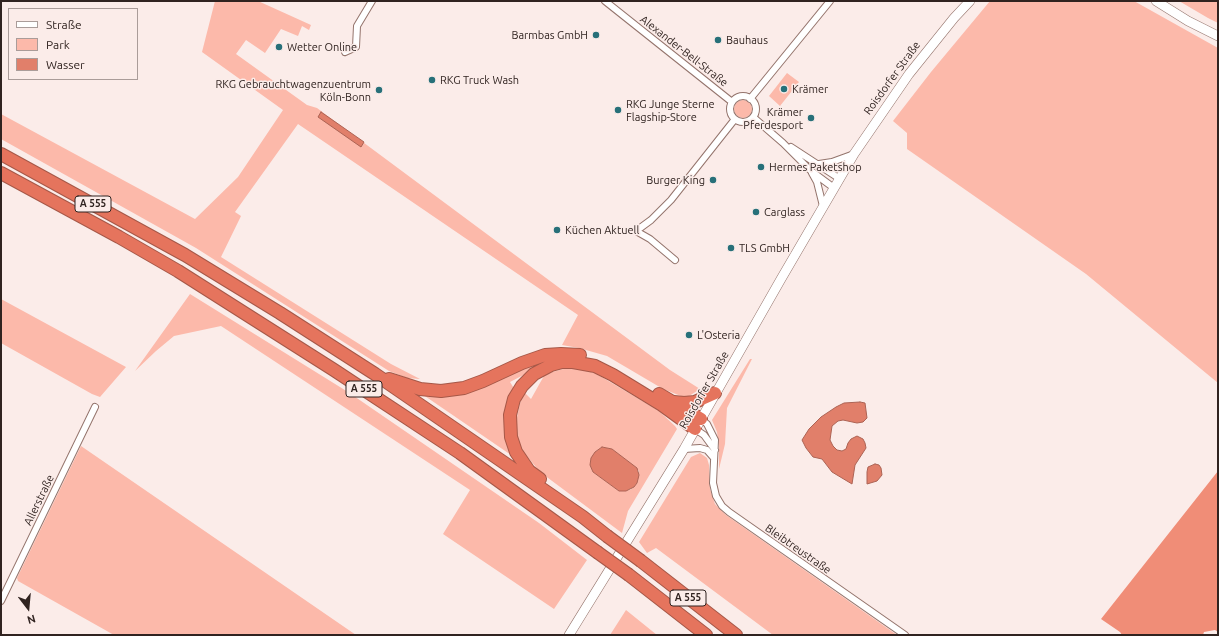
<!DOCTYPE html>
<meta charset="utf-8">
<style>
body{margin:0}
#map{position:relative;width:1219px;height:636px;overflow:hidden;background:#fbece9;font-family:Ubuntu,sans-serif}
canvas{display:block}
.frame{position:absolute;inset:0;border:2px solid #302320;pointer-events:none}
.legend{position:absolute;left:8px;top:8px;width:130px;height:72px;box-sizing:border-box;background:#fbece9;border:1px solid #aa9c99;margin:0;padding:5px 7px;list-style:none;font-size:12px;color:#302320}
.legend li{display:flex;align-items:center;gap:8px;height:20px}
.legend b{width:20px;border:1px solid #aa9c99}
.north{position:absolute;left:8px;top:588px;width:40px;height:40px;-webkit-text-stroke:3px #fbece9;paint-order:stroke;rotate:164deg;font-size:11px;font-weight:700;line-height:16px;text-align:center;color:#302320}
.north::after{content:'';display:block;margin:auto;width:14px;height:18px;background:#302320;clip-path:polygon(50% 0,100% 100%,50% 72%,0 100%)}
</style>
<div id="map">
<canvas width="1219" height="636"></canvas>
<div class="frame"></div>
<ul class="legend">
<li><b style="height:5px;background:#fff"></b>Straße</li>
<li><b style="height:11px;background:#fcb9aa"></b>Park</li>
<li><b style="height:11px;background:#e17f6a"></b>Wasser</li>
</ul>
<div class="north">N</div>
</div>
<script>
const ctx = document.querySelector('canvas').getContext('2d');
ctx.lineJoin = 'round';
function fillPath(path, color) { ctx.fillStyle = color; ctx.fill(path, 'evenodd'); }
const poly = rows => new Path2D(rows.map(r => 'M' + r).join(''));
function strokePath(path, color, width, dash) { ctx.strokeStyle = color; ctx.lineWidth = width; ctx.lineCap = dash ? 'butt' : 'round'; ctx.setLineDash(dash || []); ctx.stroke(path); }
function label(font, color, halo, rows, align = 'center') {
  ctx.font = font + ' Ubuntu,sans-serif'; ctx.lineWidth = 3; ctx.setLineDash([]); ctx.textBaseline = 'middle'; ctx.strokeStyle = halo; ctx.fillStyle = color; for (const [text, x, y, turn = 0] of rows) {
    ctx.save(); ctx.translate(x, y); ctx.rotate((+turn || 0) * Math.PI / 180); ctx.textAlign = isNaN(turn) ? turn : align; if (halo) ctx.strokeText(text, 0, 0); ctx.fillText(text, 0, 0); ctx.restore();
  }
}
const green = poly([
 [215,1,258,1,311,25,309,30,302,26,298,36,281,29,265,53,246,40,236,54,307,105,317,108,670,370,700,389,686,398,663,389,607,356,579,348,562,345,578,315,298,124,235,212,241,216,221,257,391,364,420,379,407,378,389,371,196,248,1,139,1,114,195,219,238,177,283,110,202,52],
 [990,1,1134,1,1218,48,1218,383,1086,274,907,149,907,133,893,121,931,72],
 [1179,1,1218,1,1218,23,1208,18],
 [787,73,799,82,780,106,769,96],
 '734 109a9 9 0 1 1 18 0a9 9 0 1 1-18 0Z',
 [190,294,348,392,539,523,587,560,554,609,443,534,470,490,221,326,174,336,156,351,135,371],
 [1,299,126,367,100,397,92,394,1,343],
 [554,359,510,382,515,390,514,457,419,392,451,395,537,362],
 [750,359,752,359,727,408,725,444,719,469,719,446,717,432,712,420],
 [571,367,595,373,659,411,675,426,677,429,628,511,622,533,540,472,521,449,514,430,523,391,531,399,545,374],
 [602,447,612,449,636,468,639,471,637,483,634,487,630,490,619,491,593,472,592,469,595,452],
 [81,446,356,635,114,635,18,581,17,578],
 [700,453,707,458,709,465,710,489,715,504,726,515,897,635,773,635,656,548,647,553,639,542,691,457],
 [626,610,657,635,610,635]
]);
const forest = poly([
 [1218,471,1218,632,1215,630,1204,632,1203,635,1122,635,1120,632,1101,619]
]);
const water = poly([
 [321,112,364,142,361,147,318,117,321,112],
 [860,402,865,403,867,418,863,422,857,423,843,420,838,421,832,426,830,440,833,446,837,450,842,451,846,449,848,443,851,439,857,436,863,439,865,443,866,448,855,465,852,484,832,472,822,459,813,457,806,448,802,440,809,429,821,417,836,407,844,403,860,402],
 [602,447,612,449,637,468,639,475,637,483,634,487,626,491,619,491,593,472,590,465,591,458,595,452,602,447],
 [875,464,879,465,881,468,882,475,877,481,867,484,867,472,868,467,875,464]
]);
const minor = poly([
 [605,1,732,102],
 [345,52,356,47,357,26,372,1],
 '730 109a13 13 0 1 1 26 0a13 13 0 1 1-26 0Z',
 [750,99,830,1],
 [753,117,783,143,811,171,834,188],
 [791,147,840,179],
 [819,164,832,162,854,154],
 [812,173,817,182,823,206],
 [675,260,650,239,636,231,651,220,671,200,735,119],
 [701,419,707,424,715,440,713,483,716,496,722,506,729,512,905,635],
 [695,429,704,435,715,450],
 [684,449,700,448,707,450,714,458],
 [1,601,95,407]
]);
const secondary = poly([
 [1156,1,1188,21,1218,36],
 [569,635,684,449,781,279,854,154,909,74,954,18,970,1]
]);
const motorway = poly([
 [1,154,185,255,280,313,375,374,583,517,607,536],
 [1,173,119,237,178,271,334,370,460,453,597,552],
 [389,379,420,389,441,391,464,388,483,381,522,363,545,355,561,354,580,355],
 [659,394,691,413,701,419],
 [674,402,684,403,695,402,715,393],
 [540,479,529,471,516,452,511,437,510,415,514,399,522,386,534,374,551,365,562,362,573,362,595,366,613,375,662,405,695,429],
 [641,561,736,635],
 [629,575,706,635]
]);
const motorwayBridge = poly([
 [607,536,641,561],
 [597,552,629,575]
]);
const markers = [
 [596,35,4,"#277079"],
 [718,40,4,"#277079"],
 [279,47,4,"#277079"],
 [432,80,4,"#277079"],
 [784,89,4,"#277079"],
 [379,90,4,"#277079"],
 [618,110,4,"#277079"],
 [811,118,4,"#277079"],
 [761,167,4,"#277079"],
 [713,180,4,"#277079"],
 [756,212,4,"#277079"],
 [557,230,4,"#277079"],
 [731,248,4,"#277079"],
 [689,335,4,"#277079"]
];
const shields = [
 [93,204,36],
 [364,389,36],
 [688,598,36]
];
const shieldNames = [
 ["A 555",93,204],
 ["A 555",364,389],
 ["A 555",688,598]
];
const poiNames = [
 ["Barmbas GmbH",588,35,"right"],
 ["Bauhaus",726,40],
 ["Wetter Online",287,47],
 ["RKG Truck Wash",440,80],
 ["RKG Gebrauchtwagenzuentrum",371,84,"right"],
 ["Köln-Bonn",371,97,"right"],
 ["Krämer",792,89],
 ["RKG Junge Sterne",626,104],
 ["Flagship-Store",626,117],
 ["Krämer",803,112,"right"],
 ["Pferdesport",803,125,"right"],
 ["Hermes Paketshop",769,167],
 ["Burger King",705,180,"right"],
 ["Carglass",764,212],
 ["Küchen Aktuell",565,230],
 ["TLS GmbH",739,248],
 ["L'Osteria",697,335]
];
const streetNames = [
 ["Alexander-Bell-Straße",684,51,38],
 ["Roisdorfer Straße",892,78,-54],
 ["Roisdorfer Straße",704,390,-60],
 ["Allerstraße",39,500,-64],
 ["Bleibtreustraße",798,549,35]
];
fillPath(green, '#fcb9aa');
fillPath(forest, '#f08d77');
fillPath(water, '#e17f6a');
strokePath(water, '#ac6354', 1);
strokePath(minor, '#94746c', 8);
strokePath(secondary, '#94746c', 10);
strokePath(motorway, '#a65848', 14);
strokePath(minor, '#fff', 6);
strokePath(secondary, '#fff', 9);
strokePath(motorway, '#e5745d', 12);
strokePath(motorwayBridge, '#a65848', 14, []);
strokePath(motorwayBridge, '#e5745d', 12);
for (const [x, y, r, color] of markers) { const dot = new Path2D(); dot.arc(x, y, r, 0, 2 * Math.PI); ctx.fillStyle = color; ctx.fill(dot); strokePath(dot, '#fbece9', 1.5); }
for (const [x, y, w] of shields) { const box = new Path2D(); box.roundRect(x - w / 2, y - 8, w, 16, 3); ctx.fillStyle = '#fbece9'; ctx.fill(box); strokePath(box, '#302320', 1); }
label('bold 10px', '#302320', null, shieldNames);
label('11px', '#302320', '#fbece9', poiNames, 'left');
label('11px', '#302320', '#fbece9', streetNames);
</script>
